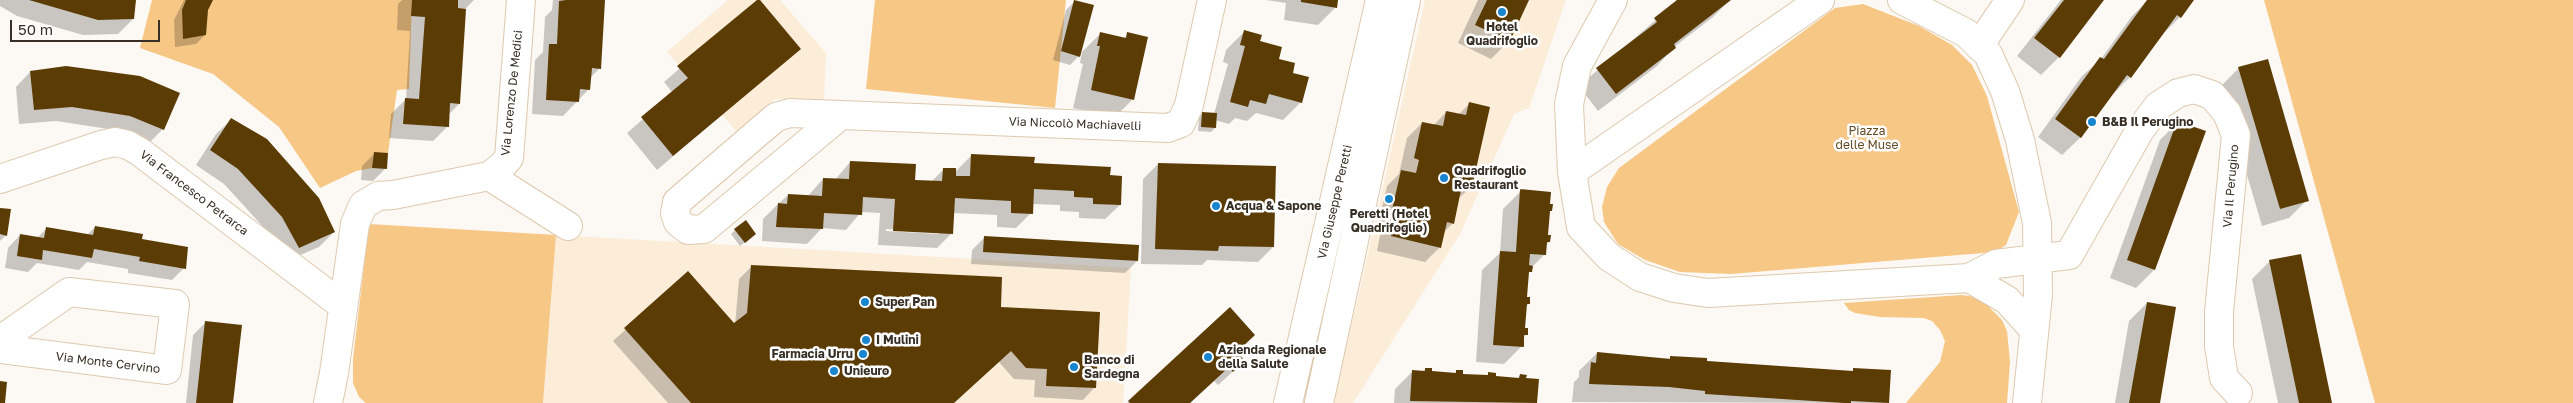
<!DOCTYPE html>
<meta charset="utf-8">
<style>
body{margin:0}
#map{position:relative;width:2573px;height:403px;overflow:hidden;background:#fcf8f3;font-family:"Golos Text",sans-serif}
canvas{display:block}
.scale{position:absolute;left:10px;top:20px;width:150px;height:22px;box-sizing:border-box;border:2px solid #372f25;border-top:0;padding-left:6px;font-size:15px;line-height:18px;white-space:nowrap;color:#372f25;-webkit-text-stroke:4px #fff;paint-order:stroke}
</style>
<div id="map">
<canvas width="2573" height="403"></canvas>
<div class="scale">50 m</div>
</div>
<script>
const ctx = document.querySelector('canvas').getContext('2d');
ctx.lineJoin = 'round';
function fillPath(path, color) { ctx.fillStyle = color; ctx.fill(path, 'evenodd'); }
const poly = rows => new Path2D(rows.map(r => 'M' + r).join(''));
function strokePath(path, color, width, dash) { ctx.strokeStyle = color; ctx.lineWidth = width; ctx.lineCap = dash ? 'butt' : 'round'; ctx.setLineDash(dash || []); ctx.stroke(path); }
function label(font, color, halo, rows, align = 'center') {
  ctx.font = font + ' "Golos Text",sans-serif'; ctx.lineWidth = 5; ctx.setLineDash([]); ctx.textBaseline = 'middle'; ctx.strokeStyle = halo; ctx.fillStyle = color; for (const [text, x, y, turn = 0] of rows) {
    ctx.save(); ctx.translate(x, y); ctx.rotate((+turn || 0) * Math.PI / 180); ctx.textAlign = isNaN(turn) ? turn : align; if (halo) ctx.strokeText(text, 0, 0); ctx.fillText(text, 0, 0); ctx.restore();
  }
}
const built = poly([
 [728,0,780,0,826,53,824,102,775,99,738,133,667,52],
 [1425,0,1566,0,1529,108,1514,114,1460,234,1353,403,1331,403,1358,298],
 [556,235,1131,268,1123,403,543,403]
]);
const green = poly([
 [152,0,412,0,409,89,397,90,388,153,374,153,372,168,356,171,320,188,279,127,213,74,140,48],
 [875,0,1066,0,1055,108,866,89],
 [2264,0,2573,0,2573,403,2375,403],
 [1863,4,1919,26,1952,45,1972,65,1987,96,2019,212,2006,245,1995,252,1731,274,1680,272,1645,260,1618,244,1604,222,1602,207,1607,187,1619,168,1835,8],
 [369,224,556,235,543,403,366,403,359,397,353,383,353,359],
 [1962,295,1975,297,1985,303,2002,320,2007,331,2010,362,2007,403,1906,403,1940,362,1945,341,1940,330,1932,321,1924,318,1880,317,1855,313,1849,310,1844,303]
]);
const shadow = poly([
 [0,0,135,0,133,19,118,34,83,35,17,16,0,6],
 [184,0,212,0,207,9,205,35,196,44,175,47,174,20],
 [402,0,474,0,465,9,459,104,449,114,448,126,433,141,389,138,391,114,406,99,410,31,397,30,398,4],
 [553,0,604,0,600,68,590,78,589,89,563,116,532,114,535,60,543,52,545,17,552,10],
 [759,0,799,49,657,170,627,133,673,93,664,82],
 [1266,0,1337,0,1336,7,1318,25,1284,20,1286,3],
 [1478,0,1528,0,1509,41,1491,59,1458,43],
 [1679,0,1730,0,1713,17,1674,47,1657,66,1598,111,1579,86],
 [2061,0,2103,0,2059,57,2041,75,2017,56],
 [2148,0,2193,0,2180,17,2162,35,2130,77,2112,95,2080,138,2062,155,2038,137,2082,76,2101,59,2132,16],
 [1075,1,1079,56,1070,65,1053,60,1066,10],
 [1244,32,1258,42,1291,74,1301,102,1283,120,1256,113,1247,121,1235,118,1229,124,1215,120,1215,128,1211,132,1198,131,1199,117,1203,113,1214,114,1228,64,1223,62,1226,50],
 [1100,34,1123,39,1128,34,1133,99,1115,117,1073,108,1083,64,1080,63,1082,52],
 [2239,68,2307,200,2289,218,2262,226,2221,86],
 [30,72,163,129,148,144,115,130,56,121,19,124,16,87],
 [1470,103,1489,108,1471,187,1458,199,1453,223,1443,233,1440,247,1425,262,1377,251,1382,225,1378,225,1387,186,1399,174,1407,138,1422,123,1433,126,1446,112,1458,115],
 [231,120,334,232,319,247,284,262,267,231,224,184,196,165,216,134],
 [2178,122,2154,270,2136,288,2110,278,2160,140],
 [374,154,385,169,373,181,361,180,362,166],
 [972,155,1109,176,1120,205,1105,219,1079,218,1079,212,1060,211,1060,205,1032,204,1031,213,1016,228,997,227,997,215,953,213,952,233,937,248,878,245,880,213,861,212,846,230,822,228,807,244,762,241,763,219,778,204,788,195,808,196,823,179,835,180,850,162,914,181,931,182,944,169,955,172],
 [886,229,939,232,939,234,886,231],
 [1158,164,1273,247,1258,262,1207,260,1202,265,1141,264,1143,179],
 [1521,191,1549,205,1551,210,1548,213,1546,236,1549,242,1546,245,1545,254,1531,268,1527,275,1526,298,1529,304,1525,307,1524,329,1527,334,1523,338,1522,346,1504,364,1476,362,1482,270,1500,253,1503,209],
 [0,209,6,235,0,241],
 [95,227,140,240,184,268,172,280,128,273,128,269,87,262,79,270,37,263,28,272,5,268,8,248,20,235,37,238,47,228,87,235],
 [735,230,751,238,740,246,731,234],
 [984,238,1137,261,1125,273,971,264,972,250],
 [2270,261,2331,403,2278,403,2252,279],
 [751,267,1000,308,1095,387,1083,400,1034,397,1035,380,1014,379,999,362,953,403,668,403,613,341,688,273,735,326,739,279],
 [2147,303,2159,403,2115,403,2129,321],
 [1230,309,1236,353,1243,361,1228,376,1218,385,1214,381,1190,403,1127,403],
 [206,322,232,403,186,403,193,335],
 [1597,353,1851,372,1854,369,1887,403,1572,402,1574,382,1579,377,1579,371],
 [1425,369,1430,372,1453,374,1457,371,1462,375,1486,376,1489,374,1494,377,1517,379,1520,376,1525,379,1537,380,1536,403,1394,403,1395,389,1413,371,1422,372]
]);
const building = poly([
 [29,0,136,0,134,19,98,20],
 [186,0,213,0,208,10,206,35,183,39,182,10],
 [412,0,458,0,458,8,466,9,460,104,450,103,449,127,403,124,405,98,419,99,425,17,411,16],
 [566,0,605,0,601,69,592,68,590,90,580,89,579,102,546,100,549,44,557,44,559,1],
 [757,0,760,0,801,49,673,156,641,117,688,78,677,66],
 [1074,0,1094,5,1080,57,1061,51],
 [1301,0,1338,0,1337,8,1301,2],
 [1487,0,1529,0,1510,41,1475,25],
 [1677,0,1731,0,1674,44,1676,48,1616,94,1596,68,1657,22,1654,18],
 [2064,0,2104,0,2060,58,2034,38],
 [2147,0,2194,0,2181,18,2177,15,2131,78,2127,75,2081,138,2055,119,2100,57,2104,59],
 [1244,30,1262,35,1260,41,1282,47,1279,59,1295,63,1293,73,1309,77,1302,103,1269,94,1266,104,1250,100,1248,107,1230,102,1245,46,1240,45],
 [1100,32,1126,38,1127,32,1148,37,1134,100,1091,90,1100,46,1097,46],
 [2268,59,2309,201,2280,209,2238,67],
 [66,66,140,76,180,93,164,130,130,116,72,107,34,110,30,71],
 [1469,102,1490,107,1472,187,1462,185,1454,224,1447,222,1441,248,1391,236,1396,211,1392,210,1401,170,1416,173,1419,160,1414,158,1422,122,1443,126,1446,111,1466,115],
 [1202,112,1217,113,1216,128,1201,127],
 [231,118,267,139,319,198,335,232,299,248,282,217,238,169,210,150],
 [2177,121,2206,131,2155,270,2127,260],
 [374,152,388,153,387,169,372,168],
 [971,154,1035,157,1034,163,1111,167,1110,175,1122,176,1121,205,1093,204,1093,198,1074,197,1074,191,1034,189,1033,214,1011,213,1011,201,955,198,953,234,893,231,895,199,863,197,862,215,824,213,823,229,776,227,778,203,787,204,788,194,822,196,823,178,849,179,850,161,916,164,915,180,942,181,943,168,956,168,956,176,970,176],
 [1158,163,1276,166,1274,247,1219,246,1218,251,1155,249],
 [1520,189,1551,192,1550,204,1553,204,1552,211,1550,211,1548,235,1551,235,1550,242,1547,242,1546,255,1530,254,1529,265,1533,266,1532,272,1529,272,1527,297,1530,297,1530,304,1527,304,1525,328,1528,328,1528,335,1524,335,1524,347,1493,345,1500,251,1516,252],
 [0,208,11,209,7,236,0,234],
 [746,220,756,234,745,243,734,229],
 [95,226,143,234,142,239,188,247,186,269,139,261,140,257,94,249,92,258,43,250,42,260,17,256,20,234,44,238,46,227,93,235],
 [984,236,1139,245,1138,261,983,252],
 [2301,254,2332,403,2299,403,2269,260],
 [751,265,1002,277,1001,307,1100,312,1096,388,1046,386,1047,369,1026,368,1011,351,954,403,691,403,624,328,688,271,734,323,747,313],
 [2147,302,2176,307,2160,403,2129,403],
 [1230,307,1255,335,1237,352,1245,361,1233,372,1229,367,1190,403,1130,403,1128,401],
 [205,321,242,325,233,403,196,403],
 [1597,352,1670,359,1670,356,1707,358,1707,361,1853,371,1853,368,1891,370,1889,403,1851,401,1851,403,1844,403,1705,394,1705,391,1669,387,1589,384,1591,362,1596,363],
 [1425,368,1432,368,1432,371,1456,373,1456,370,1463,370,1463,374,1488,375,1488,372,1496,373,1496,376,1519,378,1520,374,1527,375,1526,378,1539,379,1537,403,1410,401,1412,370,1425,371],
 [0,381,7,382,5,403,0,403]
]);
const minor = poly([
 [1613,0,1577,66,1569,104,1572,172,1581,227,1609,257,1640,277,1674,288,1708,293,1969,278,1996,264,2069,255,2140,130,2158,106,2178,93,2194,89,2212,95,2227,113,2236,135,2219,312,2219,346,2224,378,2238,393],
 [1902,0,1966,33,1988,54,2005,91,2020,140,2037,223,2038,295,2027,403],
 [1979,46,2010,0],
 [841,115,704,229,688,230,678,222,675,213,677,202,776,117,790,113,841,115,1168,128,1181,123,1189,105,1212,0],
 [1572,172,1820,0],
 [489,176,568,226],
 [0,179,101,145,115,142,128,145,140,152,342,305],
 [1969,278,2007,300,2034,330],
 [0,340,69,292,175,304,167,370,0,349],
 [328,403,334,373,355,224,363,205,378,196,393,195,489,176,501,167,509,158,521,0],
 [1288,403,1380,0],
 [1319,403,1406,0]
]);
const markers = [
 [1502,12,5,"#1885cf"],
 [2092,122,5,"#1885cf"],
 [1444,178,5,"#1885cf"],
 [1389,199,5,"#1885cf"],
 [1216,206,5,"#1885cf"],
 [865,302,5,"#1885cf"],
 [866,340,5,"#1885cf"],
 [863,354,5,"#1885cf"],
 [1208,357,5,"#1885cf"],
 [1074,367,5,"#1885cf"],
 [834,371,5,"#1885cf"]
];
const poiNames = [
 ["Hotel",1502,27,"center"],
 ["Quadrifoglio",1502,41,"center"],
 ["B&B Il Perugino",2102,122],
 ["Quadrifoglio",1454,171],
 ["Restaurant",1454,185],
 ["Acqua & Sapone",1226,206],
 ["Peretti (Hotel",1389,214,"center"],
 ["Quadrifoglio)",1389,228,"center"],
 ["Super Pan",875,302],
 ["I Mulini",876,340],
 ["Azienda Regionale",1218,350],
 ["della Salute",1218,364],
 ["Farmacia Urru",853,354,"right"],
 ["Banco di",1084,360],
 ["Sardegna",1084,374],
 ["Unieuro",844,371]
];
const streetNames = [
 ["Via Lorenzo De Medici",512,93,-84],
 ["Via Niccolò Machiavelli",1075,124,2],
 ["Via Il Perugino",2231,186,-85],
 ["Via Francesco Petrarca",194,193,37],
 ["Via Giuseppe Peretti",1335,202,-77],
 ["Via Monte Cervino",108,363,7]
];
const parkNames = [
 ["Piazza",1867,131],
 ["delle Muse",1867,145]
];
fillPath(built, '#fcedd9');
fillPath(green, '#f7c785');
fillPath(shadow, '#0003');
fillPath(building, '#5b3c05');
strokePath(minor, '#ddc9af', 30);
strokePath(minor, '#fff', 28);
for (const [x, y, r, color] of markers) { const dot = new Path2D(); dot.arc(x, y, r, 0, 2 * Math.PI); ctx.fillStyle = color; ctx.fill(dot); strokePath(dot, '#fff', 2); }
label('bold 12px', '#372f25', '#fff', poiNames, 'left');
label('12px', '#372f25', '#fff', streetNames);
label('12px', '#644a24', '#fff', parkNames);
</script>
